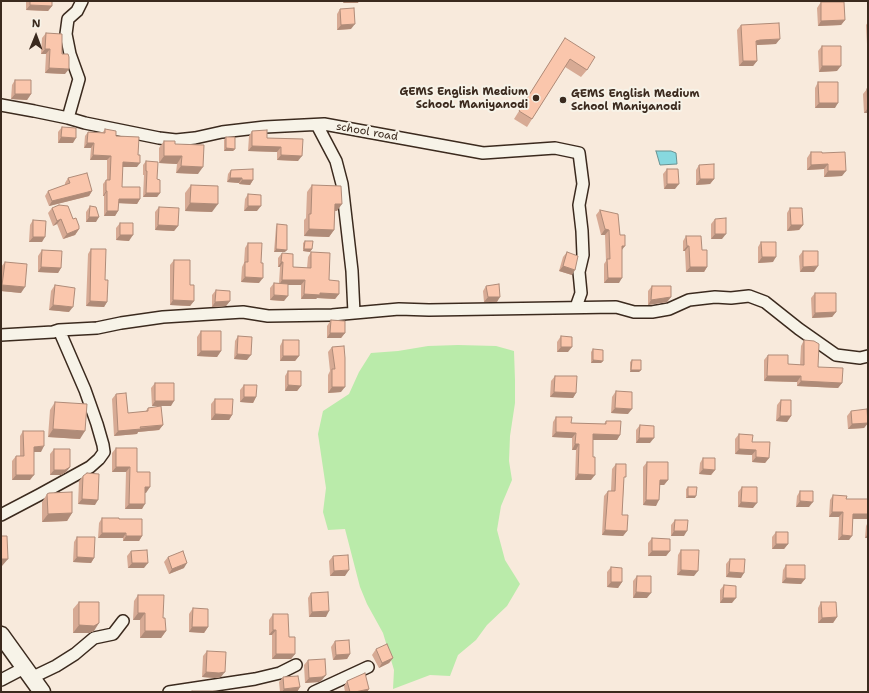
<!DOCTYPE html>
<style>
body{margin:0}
#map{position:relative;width:869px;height:693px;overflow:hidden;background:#f8eadc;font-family:"Shantell Sans",sans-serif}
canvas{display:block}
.frame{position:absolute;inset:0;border:2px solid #3b2a1e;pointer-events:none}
.north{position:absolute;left:16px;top:16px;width:40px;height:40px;-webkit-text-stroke:3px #f7f3e8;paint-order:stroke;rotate:1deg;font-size:11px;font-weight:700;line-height:16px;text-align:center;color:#3b2a1e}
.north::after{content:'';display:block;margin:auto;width:14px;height:18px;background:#3b2a1e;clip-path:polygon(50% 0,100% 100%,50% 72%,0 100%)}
</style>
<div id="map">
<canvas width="869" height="693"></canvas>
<div class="frame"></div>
<div class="north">N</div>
</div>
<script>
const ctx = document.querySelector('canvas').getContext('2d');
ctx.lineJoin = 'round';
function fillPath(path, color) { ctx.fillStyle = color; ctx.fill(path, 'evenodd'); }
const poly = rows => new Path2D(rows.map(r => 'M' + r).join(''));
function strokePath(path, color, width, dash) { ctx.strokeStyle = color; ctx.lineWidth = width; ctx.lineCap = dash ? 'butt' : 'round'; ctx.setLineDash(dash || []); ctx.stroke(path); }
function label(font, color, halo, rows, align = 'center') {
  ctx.font = font + ' "Shantell Sans",sans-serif'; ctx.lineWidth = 4; ctx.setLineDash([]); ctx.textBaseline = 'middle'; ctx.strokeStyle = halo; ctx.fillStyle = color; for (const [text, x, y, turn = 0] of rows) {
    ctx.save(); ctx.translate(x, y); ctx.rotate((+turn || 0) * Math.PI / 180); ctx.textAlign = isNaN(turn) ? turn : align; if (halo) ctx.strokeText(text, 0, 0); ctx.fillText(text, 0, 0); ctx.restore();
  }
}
const green = poly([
 [458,345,496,346,514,351,515,380,515,403,510,436,509,461,512,480,501,506,497,530,505,560,520,584,507,606,487,625,476,640,458,655,450,676,430,675,393,689,394,670,389,653,383,633,367,604,360,587,345,529,328,530,323,512,326,488,318,434,323,411,349,394,359,372,371,353,398,351,428,346]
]);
const water = poly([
 [656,151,671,151,676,153,677,164,660,165,656,151]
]);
const street = poly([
 [1,105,34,111,68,118,85,123,159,138,176,140,195,138,222,132,265,127,324,124,483,153,555,148,579,153,583,184,579,205,582,231,583,255,579,272,581,293,576,307],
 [68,118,79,79,70,54,66,34,68,19,77,11,82,1],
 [317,125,336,161,342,184,352,271,354,313],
 [1,335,53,332,59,330,97,328,121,323,163,317,243,312,268,316,332,315,399,309,429,310,616,307,634,312,652,312,669,309,689,300,715,297,731,298,749,296,765,302,799,329,836,355,860,358,868,356],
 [1,515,39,495,90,467,99,459,104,452,103,445,97,424,85,390,59,330],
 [31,678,56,666,75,654,94,638,113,634,123,621],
 [1,680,24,668],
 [169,692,255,679,280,673,296,665],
 [314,692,368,667]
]);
const secondary = poly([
 [1,635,42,692]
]);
const wall = poly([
 [26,1,52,1,52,6,48,11,26,10],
 [821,2,845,20,841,25,818,26,817,8],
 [340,9,351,29,337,30,337,14],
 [868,22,868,44,867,44,866,25],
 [741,25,776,44,757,45,757,61,753,66,739,66,737,30],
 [46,33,62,54,65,74,45,73,46,54,41,54,42,38],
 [565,38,587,70,581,77,565,67,527,127,514,119],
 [822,46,837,71,819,72,818,51],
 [15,80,31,94,27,100,11,99,12,85],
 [818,82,835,108,815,108,815,88],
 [867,89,868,113,864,113,863,94],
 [62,127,73,143,58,143,58,132],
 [105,129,116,136,137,167,122,167,122,187,140,199,137,204,118,203,118,211,115,216,104,216,104,196,103,196,103,184,106,180,107,180,107,160,90,160,91,148,84,148,85,136,88,132,103,132],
 [252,131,267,138,303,139,298,161,277,160,277,152,248,151,249,136],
 [226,137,235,149,233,151,224,151,224,140],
 [164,141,175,144,198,174,176,173,177,164,159,163,159,148],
 [811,152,822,153,842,176,824,177,824,169,807,170,807,158],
 [146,161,157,179,160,193,157,197,143,197,144,175,143,175,143,165],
 [699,165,714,179,710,184,696,185,696,170],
 [667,169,675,189,664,189,663,174],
 [231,170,253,180,250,185,239,184,239,183,227,182,228,174],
 [68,178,92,191,89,196,49,206,45,196,48,191,65,185,65,183],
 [191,185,212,212,185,211,185,193],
 [312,185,337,211,335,211,334,230,329,237,304,236,304,220,306,218,307,192],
 [248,194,257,211,244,211,245,199],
 [90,206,96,222,86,222,86,212],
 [159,207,178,226,174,231,155,230,155,212],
 [52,208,73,219,79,229,75,235,63,239,57,224,53,226,48,213],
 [790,208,803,225,799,230,787,231,787,213],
 [600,210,622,250,619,283,604,283,604,264,606,261,605,235,601,235,596,215],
 [715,219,722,239,711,239,711,224],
 [33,220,42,242,29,242,30,225],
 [120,223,129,241,116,240,116,228],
 [277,224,285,252,274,252,276,227],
 [686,236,707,267,704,272,686,272,685,251,683,251,683,241],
 [305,241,312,249,310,252,303,251,303,243],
 [761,242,773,262,758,263,758,247],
 [248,243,259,283,241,282,242,267,244,263,245,248],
 [91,249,105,280,107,302,104,307,86,306,88,254],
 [42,250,61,268,58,273,38,272,38,256],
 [803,251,814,272,800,272,799,256],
 [311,252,329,280,339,294,335,299,317,298,316,299,301,299,301,285,288,285,284,301,270,300,270,288,274,283,279,283,280,267,278,267,278,258,282,253,293,267,307,268,308,257],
 [567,252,572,275,559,271,563,257],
 [174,260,190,285,194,301,190,306,170,305,170,265],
 [5,262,21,293,1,291,1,267],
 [55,285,69,312,49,310,51,291],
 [486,286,497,302,484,302,483,291],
 [652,286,671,297,667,302,648,305,648,291],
 [216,290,230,301,226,306,212,307,212,295],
 [815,293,836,312,832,317,812,318,811,298],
 [331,320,345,333,341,338,327,338,327,326],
 [201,331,221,351,217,357,197,356,197,337],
 [238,336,247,360,234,359,235,341],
 [561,336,568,352,557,352,557,342],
 [283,340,299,356,295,361,280,361,280,346],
 [804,340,818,367,842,383,838,388,797,386,797,382,764,381,764,360,768,355,788,364,800,365,801,346],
 [332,347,341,392,328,393,328,375,330,371,328,352],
 [593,349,603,361,601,363,591,363,591,352],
 [632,360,641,370,639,372,630,372,630,362],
 [288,371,301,386,297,391,285,391,285,376],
 [555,376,576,393,573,398,550,397,551,381],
 [155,383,171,406,152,406,151,388],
 [244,385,256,397,253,403,240,402,240,390],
 [616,391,628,414,611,413,612,397],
 [116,394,128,413,145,412,148,408,163,425,159,430,138,432,137,434,114,436,112,399],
 [215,399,232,415,229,420,211,420,211,404],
 [781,400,791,416,787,422,776,421,777,405],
 [55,402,80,439,48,437,50,410],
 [851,411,868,423,864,428,848,429,847,416],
 [556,417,571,423,604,424,606,421,620,435,617,440,593,440,591,480,575,480,576,450,572,450,572,438,552,437,553,422],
 [640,425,650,443,636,443,636,430],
 [23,431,41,452,34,452,30,480,12,480,12,461,16,456,20,456,20,436],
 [739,434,752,442,769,458,765,463,752,462,752,455,735,454,735,439],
 [116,448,137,472,146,493,145,493,142,509,125,509,126,472,112,472,112,453],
 [54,449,70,467,66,472,61,475,50,475,50,454],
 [703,458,715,470,711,475,699,474,700,463],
 [647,462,668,480,664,485,660,485,656,506,643,505,643,467],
 [616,464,624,481,622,515,627,531,623,536,602,535,604,496,608,491,611,491,612,469],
 [83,476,95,505,78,504,79,481],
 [688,487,695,498,686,498,686,489],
 [742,487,753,508,738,507,738,492],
 [800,491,809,507,796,507,797,496],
 [47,494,72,513,67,521,42,522,42,502],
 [833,495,846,499,868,519,853,519,849,540,838,540,839,517,829,517,830,500],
 [102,518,119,519,142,536,139,541,123,541,123,538,98,538,99,523],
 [675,520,684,536,671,536,671,525],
 [868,522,868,538,865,538,866,526],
 [776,532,788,544,784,549,772,549,772,537],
 [77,537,94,558,91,563,73,562,74,542],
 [652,538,670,551,666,556,648,556,648,543],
 [681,550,694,576,677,575,678,555],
 [131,551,144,568,128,568,127,556],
 [333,556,345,576,330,576,329,561],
 [168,557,184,568,169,574,164,562],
 [730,559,741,578,726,577,726,564],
 [786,565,805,579,801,584,782,583,783,570],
 [611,567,622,582,618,588,607,587,607,572],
 [637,576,647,598,633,598,633,581],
 [724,585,732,603,720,603,720,590],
 [311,593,326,617,309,617,308,598],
 [138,595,166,631,161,638,140,638,140,620,133,620,134,601],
 [79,602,94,631,89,633,73,633,73,609],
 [821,602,837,617,833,623,818,623,818,608],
 [193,608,208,627,204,633,189,632,189,614],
 [273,614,295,654,291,659,272,659,272,635,269,635,269,620],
 [335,641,350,654,347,659,333,660,331,647],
 [376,649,393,658,389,663,379,668,372,655],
 [207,651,221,677,215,678,202,677,203,656],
 [308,660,322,680,319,682,305,683,304,665],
 [283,677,300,687,297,692,280,692,279,682],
 [347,681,369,689,367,692,345,692,344,686]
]);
const shadedWall = poly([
 [344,1,359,1,358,3,343,3],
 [30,5,52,6,48,11,26,10],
 [845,20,841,25,818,26,821,21],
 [355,24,351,29,337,30,341,25],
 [780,39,776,44,757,45,757,46,756,41,760,40],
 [45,49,50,49,46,54,41,54],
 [743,61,757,61,753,66,739,66],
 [822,66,841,66,837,71,819,72],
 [49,68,69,69,65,74,45,73],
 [15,94,31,94,27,100,11,99],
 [819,103,838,103,835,108,815,108],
 [868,107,868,113,864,113,868,108],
 [61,137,76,138,73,143,58,143],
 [87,143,94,143,91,148,84,148],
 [252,146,281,147,277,152,248,151],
 [226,148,235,149,233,151,224,151],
 [93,155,111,156,107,160,90,160],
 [281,155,302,156,298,161,277,160],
 [164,156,182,156,177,164,159,163],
 [123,162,140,163,137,167,119,167],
 [828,164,824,169,807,170,811,165],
 [181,166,203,167,198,174,176,173],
 [828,171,846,171,842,176,824,177],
 [230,178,242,178,239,183,227,182],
 [700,179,714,179,710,184,696,185],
 [242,180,253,180,250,185,239,184],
 [667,184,679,184,675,189,664,189],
 [92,191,89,196,49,206,52,201],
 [106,191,107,191,104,196,103,196],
 [146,193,160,193,157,197,143,197],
 [119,199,140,199,137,204,116,203],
 [190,203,218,204,212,212,185,211],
 [335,204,342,204,337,211,330,210],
 [248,206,261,206,257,211,244,211],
 [107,211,118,211,115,216,104,216],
 [89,217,99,217,96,222,86,222],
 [61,219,57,224,53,226,57,221],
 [158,225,178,226,174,231,155,230],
 [791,225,803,225,799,230,787,231],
 [79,229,75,235,63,239,67,234],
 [309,229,334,230,329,237,304,236],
 [605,229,609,230,605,235,601,235],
 [715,234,726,234,722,239,711,239],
 [120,235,133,235,129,241,116,240],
 [33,237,45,237,42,242,29,242],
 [622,246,625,246,621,251],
 [687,246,689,246,685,251,683,251],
 [276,249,287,250,285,252,274,252],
 [304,249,312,249,310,252,303,251],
 [762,257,776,257,773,262,758,263],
 [281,262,283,262,280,267,278,267],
 [563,266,575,270,572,275,559,271],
 [818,266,814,272,800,272,803,267],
 [41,267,61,268,58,273,38,272],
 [690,267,707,267,704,272,686,272],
 [245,277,263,278,259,283,241,282],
 [608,278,622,278,619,283,604,283],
 [282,280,305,280,301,285,279,285],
 [2,285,25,287,21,293,1,291,1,287],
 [320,293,339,294,335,299,317,298,316,299,301,299,304,294],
 [274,295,288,296,284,301,270,300],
 [488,297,500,297,497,302,484,302],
 [671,297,667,302,648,305,651,300],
 [173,300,194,301,190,306,170,305],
 [90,301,107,302,104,307,86,306],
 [230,301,226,306,212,307,215,302],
 [53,305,73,307,69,312,49,310],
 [836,312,832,317,812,318,815,313],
 [330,333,345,333,341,338,327,338],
 [561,347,572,347,568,352,557,352],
 [201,351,221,351,217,357,197,356],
 [237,354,251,355,247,360,234,359],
 [283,356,299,356,295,361,280,361],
 [593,360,603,361,601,363,591,363],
 [631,370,641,370,639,372,630,372],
 [767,376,801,376,797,382,764,381],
 [801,381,842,383,838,388,797,386],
 [288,385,301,386,297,391,285,391],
 [332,387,345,387,341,392,328,393],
 [554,392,576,393,573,398,550,397],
 [244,397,256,397,253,403,240,402],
 [155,401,174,401,171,406,152,406],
 [615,408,632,409,628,414,611,413],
 [215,414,232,415,229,420,211,420],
 [780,416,791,416,787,422,776,421],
 [868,423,864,428,848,429,852,424],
 [163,425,159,430,138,432,137,434,114,436,118,431],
 [53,429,85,431,80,439,48,437],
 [556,432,576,433,572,438,552,437],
 [593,434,620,435,617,440,590,440],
 [639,438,654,438,650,443,636,443],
 [575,444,579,444,576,450,572,450],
 [44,446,41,452,30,452,34,447],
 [739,449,756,450,752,455,735,454],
 [756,457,769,458,765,463,752,462],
 [70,467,66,472,61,475,50,475,54,470],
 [116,467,130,467,126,472,112,472],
 [703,469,715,470,711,475,699,474],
 [578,474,595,475,591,480,575,480],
 [16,475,34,475,30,480,12,480],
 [660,480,668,480,664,485,657,485],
 [145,487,150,487,146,493,142,492],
 [688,496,696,496,695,498,686,498],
 [82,499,98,500,95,505,78,504],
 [646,500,659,500,656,506,643,505],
 [800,501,813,502,809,507,796,507],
 [741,502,757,503,753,508,738,507],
 [129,504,145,504,142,509,125,509],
 [832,512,843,512,839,517,829,517],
 [72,513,67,521,42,522,48,514],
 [853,514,868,514,868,519,850,519],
 [605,530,627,531,623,536,602,535],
 [674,531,687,531,684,536,671,536],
 [102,533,126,533,123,538,98,538],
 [868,534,868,538,865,538],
 [842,535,852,536,849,540,838,540],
 [126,536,142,536,139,541,123,541],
 [776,544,788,544,784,549,772,549],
 [652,551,670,551,666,556,648,556],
 [77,557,94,558,91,563,73,562],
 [1,559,8,559,2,566,1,566],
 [132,563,148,563,144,568,128,568],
 [187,563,184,568,169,574,172,569],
 [349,570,345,576,330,576,334,571],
 [681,570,698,571,694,576,677,575],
 [729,572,744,573,741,578,726,577],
 [786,578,805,579,801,584,782,583],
 [611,582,622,582,618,588,607,587],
 [636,592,651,593,647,598,633,598],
 [723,598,736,598,732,603,720,603],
 [329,611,326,617,309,617,312,612],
 [138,613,145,613,140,620,133,620],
 [837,617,833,623,818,623,822,618],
 [99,623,94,631,89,633,73,633,79,625],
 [192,627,208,627,204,633,189,632],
 [273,630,276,630,272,635,269,635],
 [145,631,166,631,161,638,140,638],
 [276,654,295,654,291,659,272,659],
 [350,654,347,659,333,660,336,655],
 [393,658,389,663,379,668,382,663],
 [206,672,225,672,221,677,215,678,202,677],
 [326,675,322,680,319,682,305,683,309,678],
 [300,687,297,692,282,692,284,689],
 [369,689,367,692,355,692]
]);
const building = poly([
 [30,1,52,1,52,6,30,5,30,1],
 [821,2,844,2,845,20,821,21,821,2],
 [354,8,355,24,341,25,340,9,354,8],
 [779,23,780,39,760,40,756,41,757,61,743,61,741,25,779,23],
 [46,33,62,34,62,54,68,54,69,57,69,69,49,68,50,49,45,49,46,33],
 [565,38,595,57,587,70,570,59,532,119,519,111,565,38],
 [822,46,841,46,841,66,822,66,822,46],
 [15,80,31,80,31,94,15,94,15,80],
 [818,82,838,82,838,103,819,103,818,82],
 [867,89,868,89,868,108,867,89],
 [62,127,76,128,76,138,61,137,62,127],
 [105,129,116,131,116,136,139,137,138,155,140,155,140,163,123,162,122,187,140,187,140,199,119,199,118,211,107,211,107,191,106,191,106,180,110,180,111,156,93,155,94,143,87,143,88,132,105,133,105,129],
 [267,130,267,138,303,139,302,156,281,155,281,147,252,146,252,131,267,130],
 [226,137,235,137,235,149,226,148,226,137],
 [164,141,175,141,175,144,204,145,203,167,181,166,182,156,164,156,164,141],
 [811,152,822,152,822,153,845,152,846,171,828,171,828,164,811,165,811,152],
 [146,161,158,162,157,179,160,180,160,193,146,193,147,171,146,171,146,161],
 [714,164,714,179,700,179,699,165,714,164],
 [253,169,253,180,242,180,242,178,230,178,231,170,253,169],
 [667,169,678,169,679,184,667,184,667,169],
 [87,173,92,191,52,201,48,191,70,183,68,178,87,173],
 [191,185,218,186,218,204,190,203,191,185],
 [312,185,341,186,342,204,335,204,334,230,309,229,309,214,311,214,312,185],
 [248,194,261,195,261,206,248,206,248,194],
 [59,205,68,206,73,219,76,218,79,226,79,229,67,234,61,219,57,221,52,208,59,205],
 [90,206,96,207,99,217,89,217,90,206],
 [159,207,179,208,178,226,158,225,159,207],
 [790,208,802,208,803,225,791,225,790,208],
 [600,210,618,214,620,235,625,235,625,246,622,246,622,278,608,278,607,259,610,259,609,230,605,229,600,210],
 [726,218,726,234,715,234,715,219,726,218],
 [33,220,46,221,45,237,33,237,33,220],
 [120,223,133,223,133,235,120,235,120,223],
 [277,224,287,225,287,250,276,249,277,224],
 [686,236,701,236,702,250,707,250,707,267,690,267,689,246,687,246,686,236],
 [305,241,313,241,312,249,304,249,305,241],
 [761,242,776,242,776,257,762,257,761,242],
 [248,243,262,243,261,263,263,263,263,278,245,277,245,262,248,262,248,243],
 [91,249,106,249,105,280,108,280,107,302,90,301,91,249],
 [42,250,62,251,61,268,41,267,42,250],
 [803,251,818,251,818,266,803,267,803,251],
 [311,252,330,253,329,280,339,281,339,294,320,293,320,295,304,294,305,280,282,280,283,262,281,262,282,253,293,254,293,267,311,268,311,252],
 [567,252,578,256,575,270,563,266,567,252],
 [174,260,190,260,190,285,194,285,194,301,173,300,174,260],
 [5,262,27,264,25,287,2,285,5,262],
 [274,283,288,284,288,296,274,295,274,283],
 [499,284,500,297,488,297,486,286,499,284],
 [55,285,75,288,73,307,53,305,55,285],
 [652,286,671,286,671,297,651,300,652,286],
 [216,290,230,291,230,301,215,302,216,290],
 [815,293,836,293,836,312,815,313,815,293],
 [331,320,345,321,345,333,330,333,331,320],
 [201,331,221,331,221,351,201,351,201,331],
 [238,336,252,337,251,355,237,354,238,336],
 [561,336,572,337,572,347,561,347,561,336],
 [283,340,299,340,299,356,283,356,283,340],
 [804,340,814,341,819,344,818,367,843,368,842,383,801,381,801,376,767,376,768,355,788,355,788,364,804,365,804,340],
 [344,346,345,358,345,387,332,387,332,369,335,369,332,347,344,346],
 [593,349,603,350,603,361,593,360,593,349],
 [632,360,641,360,641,370,631,370,632,360],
 [288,371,301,371,301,386,288,385,288,371],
 [555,376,577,376,576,393,554,392,555,376],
 [155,383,174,383,174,401,155,401,155,383],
 [244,385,257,385,256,397,244,397,244,385],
 [616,391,632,392,632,409,615,408,616,391],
 [126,393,128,413,148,411,148,408,161,406,163,425,140,427,141,429,118,431,116,394,126,393],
 [215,399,233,399,232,415,215,414,215,399],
 [781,400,791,400,791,416,780,416,781,400],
 [55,402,87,404,85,431,53,429,55,402],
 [867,409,868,423,852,424,851,411,867,409],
 [556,417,572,417,571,423,606,424,606,421,621,421,620,435,593,434,593,457,595,457,595,475,578,474,579,444,575,444,576,433,556,432,556,417],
 [640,425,654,426,654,438,639,438,640,425],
 [23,431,44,431,44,446,34,447,34,475,16,475,16,456,24,456,23,431],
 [739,434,753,435,752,442,770,442,769,458,756,457,756,450,739,449,739,434],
 [116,448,137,448,137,472,150,472,150,487,145,487,145,504,129,504,130,467,116,467,116,448],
 [54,449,70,449,70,467,65,470,54,470,54,449],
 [703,458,715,458,715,470,703,469,703,458],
 [647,462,668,462,668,480,660,480,659,500,646,500,647,462],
 [616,464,626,464,626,477,624,477,622,515,628,515,627,531,605,530,608,491,615,491,616,464],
 [87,473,99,474,98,500,82,499,83,476,87,473],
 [688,487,697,487,696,496,688,496,688,487],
 [742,487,757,487,757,503,741,502,742,487],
 [800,491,813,491,813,502,800,501,800,491],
 [72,492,72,513,48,514,47,494,49,493,72,492],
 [833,495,847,496,846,499,868,499,868,514,853,514,852,536,842,535,843,512,832,512,833,495],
 [102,518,119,518,119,519,142,519,142,536,126,536,126,533,102,533,102,518],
 [675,520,688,520,687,531,674,531,675,520],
 [776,532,788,532,788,544,776,544,776,532],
 [1,536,7,536,8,559,1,559,1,536],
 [77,537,95,537,94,558,77,557,77,537],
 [652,538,670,539,670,551,652,551,652,538],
 [147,550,148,563,132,563,131,551,147,550],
 [681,550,699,550,698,571,681,570,681,550],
 [183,551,187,563,172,569,168,557,183,551],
 [348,555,349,570,334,571,333,556,348,555],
 [730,559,745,559,744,573,729,572,730,559],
 [786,565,805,565,805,579,786,578,786,565],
 [611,567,622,568,622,582,611,582,611,567],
 [637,576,651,576,651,593,636,592,637,576],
 [724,585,736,586,736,598,723,598,724,585],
 [328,592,329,611,312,612,311,593,328,592],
 [138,595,164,595,163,618,165,618,166,631,145,631,145,613,138,613,138,595],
 [79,602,99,602,99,623,94,626,79,625,79,602],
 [821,602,836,602,837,617,822,618,821,602],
 [193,608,208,609,208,627,192,627,193,608],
 [273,614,288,614,289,637,295,637,295,654,276,654,276,630,273,630,273,614],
 [349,640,350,654,336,655,335,641,349,640],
 [387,644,393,658,382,663,376,649,387,644],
 [207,651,226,652,225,672,219,673,206,672,207,651],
 [325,659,326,675,322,677,309,678,308,660,325,659],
 [365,673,369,689,355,692,350,692,347,681,365,673],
 [298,676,300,687,284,689,283,677,298,676],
 [192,691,216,691,216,692,192,692,192,691]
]);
const markers = [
 [536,98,4,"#3b2a1e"],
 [563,100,4,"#3b2a1e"]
];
const poiNames = [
 ["GEMS English Medium",528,92],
 ["SchooL Maniyanodi",528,105],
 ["GEMS English Medium",571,94,"left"],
 ["School Maniyanodi",571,107,"left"]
];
const streetNames = [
 ["school road",367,132,10]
];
fillPath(green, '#baebaa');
fillPath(water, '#87d8df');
strokePath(water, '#699292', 1);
strokePath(street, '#3b2a1e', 14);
strokePath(secondary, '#3b2a1e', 19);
strokePath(street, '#f7f3e8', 11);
strokePath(secondary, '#f7f3e8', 16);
fillPath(wall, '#d7aa94');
fillPath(shadedWall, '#af8b78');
fillPath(building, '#fac6ac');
strokePath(building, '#af8b78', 1);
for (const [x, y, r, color] of markers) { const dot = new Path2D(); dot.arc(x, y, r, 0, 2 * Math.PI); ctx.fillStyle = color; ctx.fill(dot); strokePath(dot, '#f7f3e8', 1.5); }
label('bold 11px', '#3b2a1e', '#f7f3e8', poiNames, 'right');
label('11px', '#3b2a1e', '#f7f3e8', streetNames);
</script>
